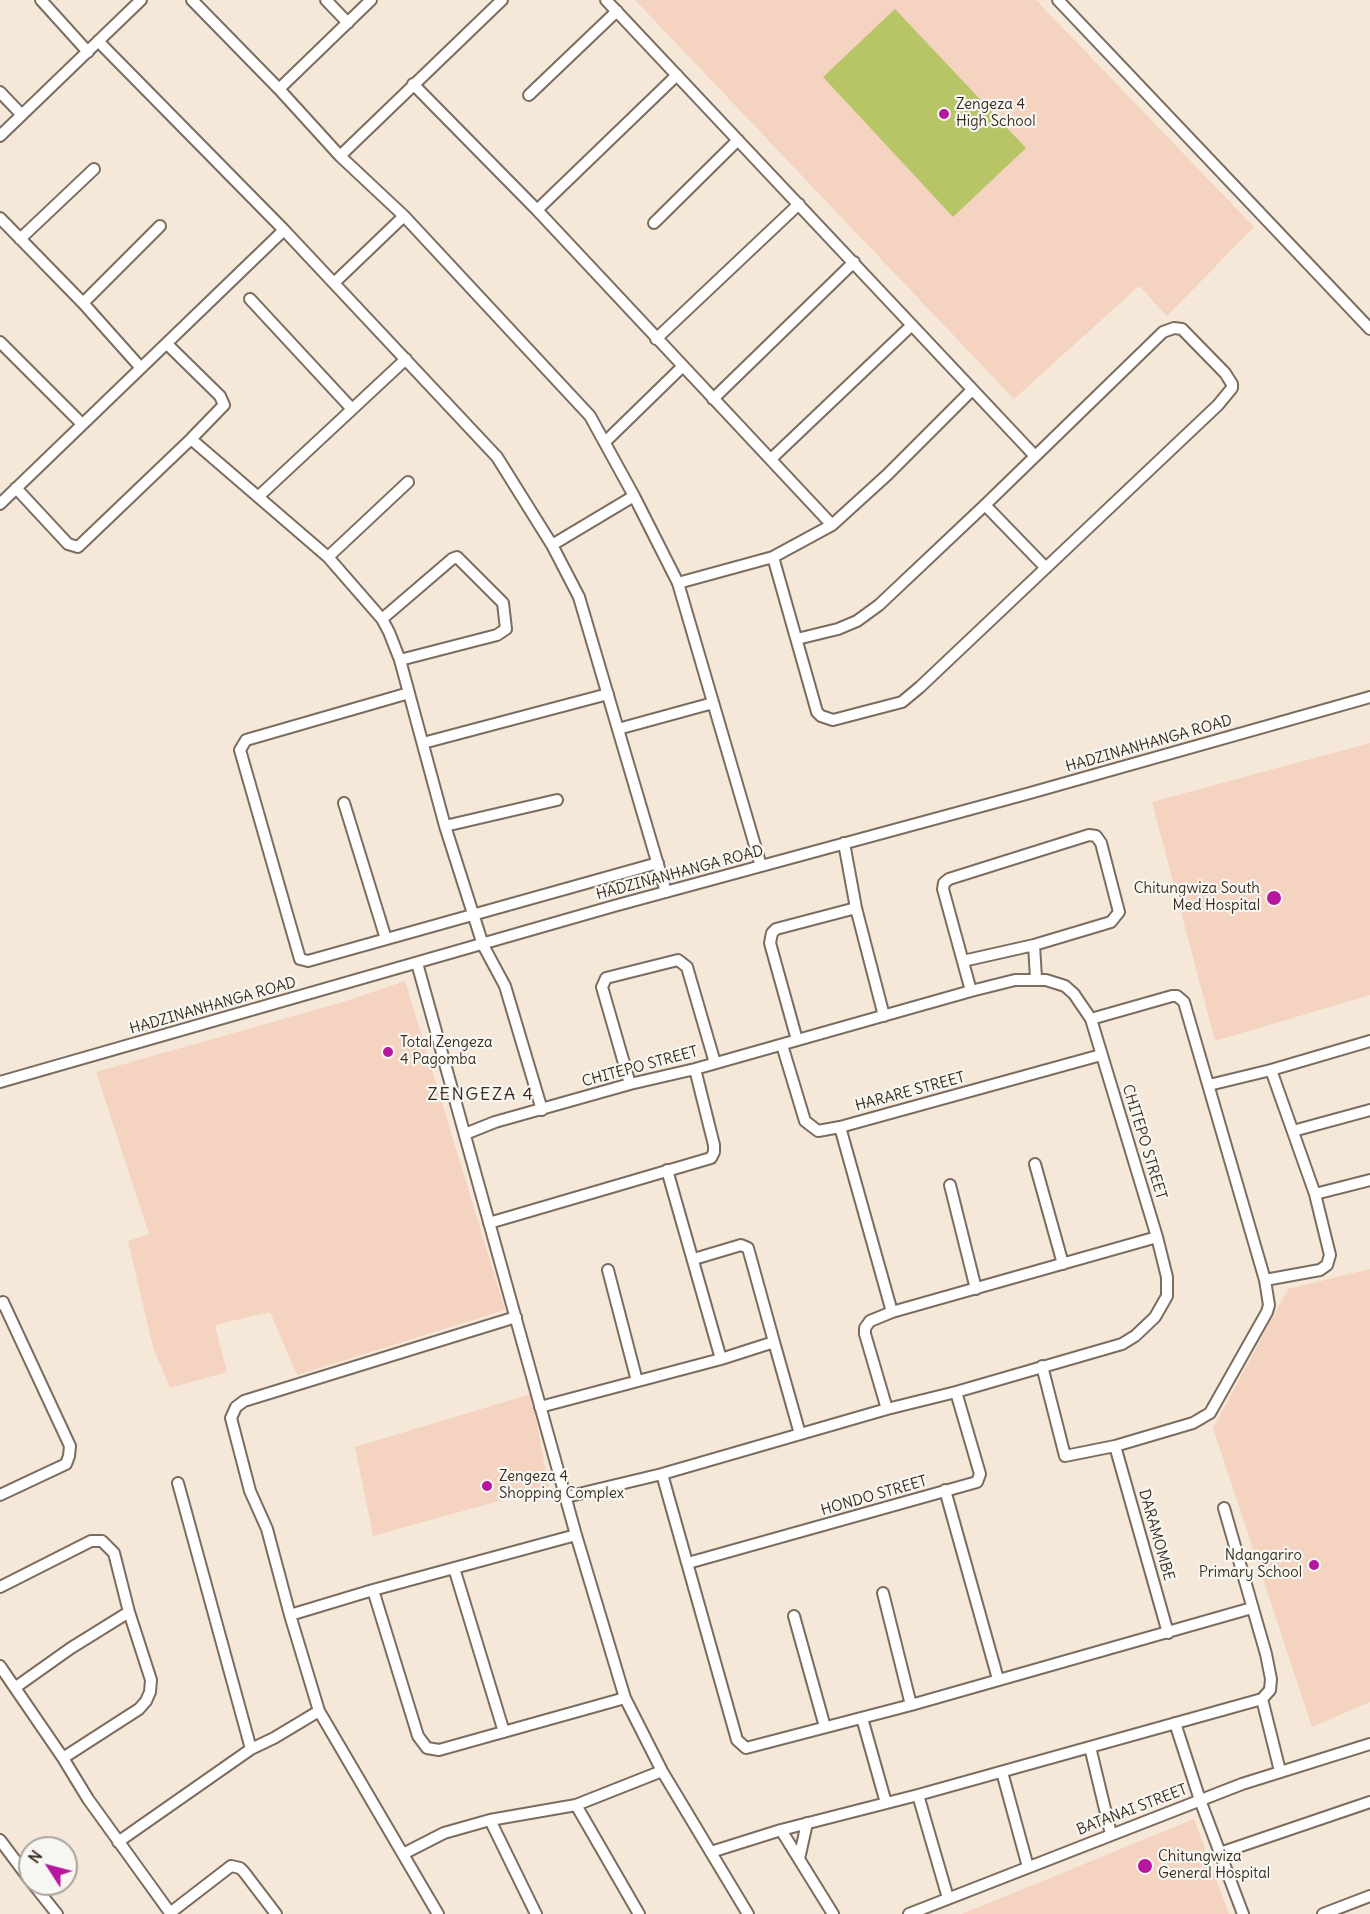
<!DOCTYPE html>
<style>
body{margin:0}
#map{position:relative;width:1370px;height:1914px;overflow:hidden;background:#f5e8d8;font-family:Delius,sans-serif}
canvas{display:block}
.north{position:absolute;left:18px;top:1836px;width:60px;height:60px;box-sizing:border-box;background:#f6f6f2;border:2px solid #aba49d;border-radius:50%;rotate:306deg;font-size:16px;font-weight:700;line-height:24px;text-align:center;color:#3b2a1e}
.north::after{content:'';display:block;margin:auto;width:21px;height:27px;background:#b5179e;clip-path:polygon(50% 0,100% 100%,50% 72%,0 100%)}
</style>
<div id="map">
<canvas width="1370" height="1914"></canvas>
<div class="north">N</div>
</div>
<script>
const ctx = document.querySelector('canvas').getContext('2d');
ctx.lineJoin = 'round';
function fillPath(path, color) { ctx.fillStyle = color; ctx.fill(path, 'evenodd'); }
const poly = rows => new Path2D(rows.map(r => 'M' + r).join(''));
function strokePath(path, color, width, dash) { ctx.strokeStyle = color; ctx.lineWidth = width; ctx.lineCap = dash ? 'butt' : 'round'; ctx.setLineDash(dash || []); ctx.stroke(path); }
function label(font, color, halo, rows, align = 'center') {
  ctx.font = font + ' Delius,sans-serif'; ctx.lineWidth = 4.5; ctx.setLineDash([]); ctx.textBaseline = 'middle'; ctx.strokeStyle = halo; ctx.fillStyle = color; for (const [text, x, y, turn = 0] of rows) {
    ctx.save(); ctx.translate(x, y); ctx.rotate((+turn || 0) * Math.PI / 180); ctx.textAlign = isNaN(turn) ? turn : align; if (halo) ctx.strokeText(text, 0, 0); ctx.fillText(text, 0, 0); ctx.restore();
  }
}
const built = poly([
 [635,0,1036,0,1254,227,1167,316,1139,286,1014,399],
 [1370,743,1370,995,1215,1041,1152,802],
 [405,981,505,1310,297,1375,270,1312,215,1325,227,1372,170,1388,153,1347,128,1241,149,1234,96,1072,343,1002],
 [1370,1269,1370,1702,1312,1727,1213,1428,1288,1289],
 [531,1394,549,1487,373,1536,355,1447],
 [1194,1819,1229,1914,962,1914]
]);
const green = poly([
 [895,9,1026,148,953,217,823,77]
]);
const minor = poly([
 [41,0,88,52],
 [192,0,279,89,340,156,404,216,590,416,634,496,678,583,761,866],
 [326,0,348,23],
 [606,0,1035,456],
 [1058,0,1370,329],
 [98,41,284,230,497,457,552,545,579,597,666,892],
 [413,84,537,210,832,525],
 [279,89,371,0],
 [0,92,22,115],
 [529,95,617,11],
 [0,136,141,0],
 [340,156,502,0],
 [537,210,677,75],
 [0,218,83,303,141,368],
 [654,223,738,140],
 [20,239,94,169],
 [334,283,404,216],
 [250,299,352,409],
 [83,303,160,226],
 [656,339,799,204],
 [0,342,82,424],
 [713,399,854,262],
 [191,439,328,557,382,619,389,632,400,660,445,826,483,945,505,986,542,1110],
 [605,442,682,367],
 [771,459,912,325],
 [16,488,68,544,78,547,191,439,224,405,220,396,167,344],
 [259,496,406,359],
 [0,504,284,230],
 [985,505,1046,568],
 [552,545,634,496],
 [328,557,408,482],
 [773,557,817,712,821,716,833,720,902,702,920,687,1218,405,1232,388,1232,384,1225,373,1182,329,1174,328,1163,332,985,505,879,605,857,621,838,629,797,639],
 [678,583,773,557,832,525,887,475,972,390],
 [382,619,452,559,457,557,503,603,506,629,497,635,400,660],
 [409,693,246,740,240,750,300,959,308,961,658,863],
 [618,729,713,703],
 [423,743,608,694],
 [344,803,386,939],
 [445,826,557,800],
 [844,843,856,908,884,1016],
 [963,961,1034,945],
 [417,963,576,1535,625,1698,662,1771,748,1914],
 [971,991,943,889,944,883,949,879,1089,835,1096,836,1101,843,1119,912,1111,922,1034,945,1036,978],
 [797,1040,770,943,772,933,776,929,856,908],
 [782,1045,805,1121,818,1131,840,1127,1101,1055],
 [0,1082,614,906,1030,793,1370,697],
 [630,1084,602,987,606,978,678,960,687,967,715,1063],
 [1209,1085,1271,1070,1370,1041],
 [840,1127,892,1312],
 [1293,1131,1370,1110],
 [465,1134,495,1122,630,1084,695,1069,971,991,1015,980,1046,980,1065,986,1074,994,1091,1019,1157,1237,1167,1277,1167,1296,1155,1317,1135,1336,1122,1344,956,1392,887,1409,662,1474,566,1497],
 [1035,1164,1063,1264],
 [667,1170,721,1359],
 [950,1185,976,1289],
 [1315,1194,1370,1180],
 [489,1223,711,1158,714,1152,714,1145,695,1069],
 [694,1259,741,1245,748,1248,774,1342],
 [608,1270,637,1381],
 [1265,1280,1320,1270,1327,1265,1330,1255,1315,1194,1271,1070],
 [0,1304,3,1302,70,1446,69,1456,66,1464,0,1495],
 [1042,1366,1065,1456,1115,1446,1193,1423,1210,1413,1267,1312,1269,1305,1265,1280,1184,1002,1177,996,1172,996,1091,1019],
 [540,1407,721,1359,774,1342,800,1434],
 [887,1409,865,1334,865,1328,870,1321,892,1312,1157,1237],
 [1115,1446,1168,1633],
 [662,1474,737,1740,746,1748,911,1705,1252,1608],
 [945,1490,998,1679],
 [1224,1508,1266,1654,1271,1679,1270,1690,1262,1699],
 [688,1563,977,1482,980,1474,956,1392],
 [454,1568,504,1732],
 [0,1587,91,1541,102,1541,114,1553,129,1612,151,1680,150,1692,146,1701,139,1709,63,1758],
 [373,1590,418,1736,427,1748,439,1750,625,1698],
 [883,1593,911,1705],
 [290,1615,267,1529,250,1491,231,1418,236,1407,244,1401,516,1317],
 [794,1616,825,1727],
 [0,1666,63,1758,88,1799,171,1914],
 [16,1687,71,1648,129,1612],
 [319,1711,438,1914],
 [862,1718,886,1803],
 [1175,1723,1200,1800,1243,1914],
 [1090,1747,1111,1834],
 [251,1749,274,1738,319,1711,290,1615,373,1590,576,1535],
 [1002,1772,1028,1867],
 [918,1795,948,1898],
 [576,1805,639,1914],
 [490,1820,536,1914],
 [781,1830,833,1914],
 [0,1840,30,1880],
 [118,1842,251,1749,178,1483],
 [711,1852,781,1830,918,1795,1262,1699,1280,1771],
 [1220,1853,1370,1802],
 [403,1854,444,1833,490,1820,576,1805,662,1771],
 [799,1859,807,1823],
 [33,1884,57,1914],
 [170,1913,231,1866,240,1868,244,1872,276,1914],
 [909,1914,1242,1784,1370,1744],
 [1323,1914,1370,1896]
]);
const markers = [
 [944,114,6,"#b5179e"],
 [1274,898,8,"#b5179e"],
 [388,1052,6,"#b5179e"],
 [487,1486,6,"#b5179e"],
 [1314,1565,6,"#b5179e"],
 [1145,1866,8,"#b5179e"]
];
const poiNames = [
 ["Zengeza 4",956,105],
 ["High School",956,122],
 ["Chitungwiza South",1260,889,"right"],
 ["Med Hospital",1260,906,"right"],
 ["Total Zengeza",400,1043],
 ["4 Pagomba",400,1060],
 ["Zengeza 4",499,1477],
 ["Shopping Complex",499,1494],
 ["Ndangariro",1302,1556,"right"],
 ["Primary School",1302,1573,"right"],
 ["Chitungwiza",1158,1857],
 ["General Hospital",1158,1874]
];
const streetNames = [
 ["HADZINANHANGA ROAD",1149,744,-16],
 ["HADZINANHANGA ROAD",680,873,-15],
 ["HADZINANHANGA ROAD",213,1006,-16],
 ["CHITEPO STREET",640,1067,-15],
 ["HARARE STREET",910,1092,-15],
 ["CHITEPO STREET",1144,1142,73],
 ["HONDO STREET",874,1496,-16],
 ["DARAMOMBE",1156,1535,74],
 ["BATANAI STREET",1132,1810,-21]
];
const quarterNames = [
 ["ZENGEZA 4",481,1095]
];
fillPath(built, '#f4d3c0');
fillPath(green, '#b8c567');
strokePath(minor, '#7c6c5f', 14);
strokePath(minor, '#fff', 10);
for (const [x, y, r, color] of markers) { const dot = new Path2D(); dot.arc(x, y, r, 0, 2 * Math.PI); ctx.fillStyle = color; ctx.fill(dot); strokePath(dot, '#f6f6f2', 2); }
label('15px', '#3b2a1e', '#f6f6f2', poiNames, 'left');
label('15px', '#3b2a1e', '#f6f6f2', streetNames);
ctx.letterSpacing = '1.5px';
label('18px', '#3b2a1e', '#f6f6f2', quarterNames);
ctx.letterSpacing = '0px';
</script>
